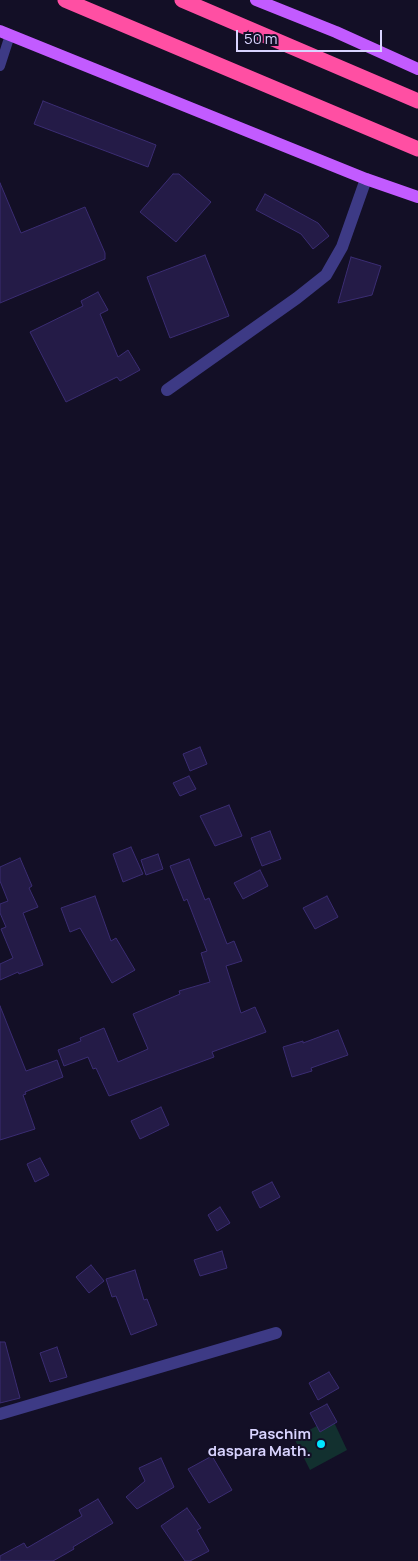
<!DOCTYPE html>
<style>
body{margin:0}
#map{position:relative;width:418px;height:1561px;overflow:hidden;background:#130f26;font-family:Manrope,sans-serif}
canvas{display:block}
.scale{position:absolute;left:236px;top:30px;width:146px;height:22px;box-sizing:border-box;border:2px solid #d9d4ff;border-top:0;padding-left:6px;font-size:15px;line-height:18px;white-space:nowrap;color:#d9d4ff;-webkit-text-stroke:4px #130f26;paint-order:stroke}
</style>
<div id="map">
<canvas width="418" height="1561"></canvas>
<div class="scale">50 m</div>
</div>
<script>
const ctx = document.querySelector('canvas').getContext('2d');
ctx.lineJoin = 'round';
function fillPath(path, color) { ctx.fillStyle = color; ctx.fill(path, 'evenodd'); }
const poly = rows => new Path2D(rows.map(r => 'M' + r).join(''));
function strokePath(path, color, width, dash) { ctx.strokeStyle = color; ctx.lineWidth = width; ctx.lineCap = dash ? 'butt' : 'round'; ctx.setLineDash(dash || []); ctx.stroke(path); }
function label(font, color, halo, rows, align = 'center') {
  ctx.font = font + ' Manrope,sans-serif'; ctx.lineWidth = 4; ctx.setLineDash([]); ctx.textBaseline = 'middle'; ctx.strokeStyle = halo; ctx.fillStyle = color; for (const [text, x, y, turn = 0] of rows) {
    ctx.save(); ctx.translate(x, y); ctx.rotate((+turn || 0) * Math.PI / 180); ctx.textAlign = isNaN(turn) ? turn : align; if (halo) ctx.strokeText(text, 0, 0); ctx.fillText(text, 0, 0); ctx.restore();
  }
}
const green = poly([
 [332,1418,347,1450,310,1470,294,1438]
]);
const building = poly([
 [43,101,156,145,148,167,34,124,43,101],
 [173,174,179,174,211,202,176,242,140,212,173,174],
 [0,183,21,233,85,207,105,253,105,259,0,303,0,183],
 [265,194,318,223,329,236,313,249,301,234,256,210,265,194],
 [205,255,229,316,170,338,147,277,205,255],
 [351,257,381,266,372,295,338,303,351,257],
 [98,292,108,310,100,314,118,357,128,350,140,370,120,381,117,377,66,402,30,332,83,306,81,301,98,292],
 [200,747,207,764,190,771,183,754,200,747],
 [189,776,196,789,180,796,173,783,189,776],
 [229,805,242,836,215,846,200,816,229,805],
 [270,831,281,859,262,866,251,838,270,831],
 [131,847,143,874,123,882,113,854,131,847],
 [158,854,163,869,146,875,141,860,158,854],
 [20,858,32,886,29,888,38,907,23,913,43,965,19,974,18,972,0,980,0,964,13,958,1,929,6,927,0,913,0,904,8,901,0,881,0,867,20,858],
 [189,859,205,900,209,898,227,944,234,941,242,961,226,966,241,1013,255,1007,266,1032,212,1052,214,1057,109,1096,96,1068,93,1069,88,1057,64,1066,58,1050,81,1041,80,1038,104,1028,118,1062,148,1049,133,1014,180,994,179,991,210,982,201,953,207,951,187,899,184,901,170,866,189,859],
 [260,870,268,886,243,899,234,883,260,870],
 [95,896,111,941,116,938,135,970,112,983,80,928,70,932,61,908,95,896],
 [327,896,338,917,315,929,303,908,327,896],
 [0,1006,26,1071,57,1060,63,1077,25,1092,26,1094,23,1095,35,1129,0,1140,0,1006],
 [338,1030,348,1055,311,1068,312,1071,292,1077,283,1047,303,1041,303,1043,338,1030],
 [161,1107,169,1125,140,1139,131,1121,161,1107],
 [40,1158,49,1175,35,1182,27,1164,40,1158],
 [272,1182,280,1197,260,1208,252,1192,272,1182],
 [220,1207,230,1223,217,1231,208,1215,220,1207],
 [222,1251,227,1268,200,1276,194,1260,222,1251],
 [91,1265,104,1281,89,1293,76,1277,91,1265],
 [135,1270,144,1300,147,1299,157,1325,131,1335,116,1296,112,1297,106,1279,135,1270],
 [0,1342,5,1342,20,1398,0,1403,0,1342],
 [57,1347,67,1377,50,1382,40,1353,57,1347],
 [329,1372,339,1388,318,1400,309,1383,329,1372],
 [327,1404,337,1422,320,1432,310,1413,327,1404],
 [212,1456,232,1490,209,1503,188,1469,212,1456],
 [161,1458,174,1487,137,1509,126,1497,145,1481,139,1468,161,1458],
 [98,1499,113,1523,73,1547,74,1549,53,1561,0,1561,0,1556,24,1543,27,1548,82,1516,79,1510,98,1499],
 [187,1508,201,1528,197,1530,209,1551,190,1561,185,1561,161,1526,187,1508]
]);
const lane = poly([
 [0,66,10,35]
]);
const street = poly([
 [167,390,297,298,326,275,342,247,366,179],
 [0,1414,276,1333]
]);
const primary = poly([
 [256,0,336,32,418,69],
 [0,31,366,179,418,197]
]);
const highway = poly([
 [65,0,418,149],
 [182,0,418,101]
]);
const markers = [
 [321,1444,5,"#00e5ff"]
];
const poiNames = [
 ["Paschim",311,1435],
 ["daspara Math.",311,1452]
];
fillPath(green, '#12302f');
fillPath(building, '#241b47');
strokePath(building, '#3b2d73', 1);
strokePath(lane, '#3d3a85', 10);
strokePath(street, '#3d3a85', 12);
strokePath(primary, '#c25bff', 12);
strokePath(highway, '#ff4fa3', 15);
for (const [x, y, r, color] of markers) { const dot = new Path2D(); dot.arc(x, y, r, 0, 2 * Math.PI); ctx.fillStyle = color; ctx.fill(dot); strokePath(dot, '#130f26', 2); }
label('bold 15px', '#d9d4ff', '#130f26', poiNames, 'right');
</script>
